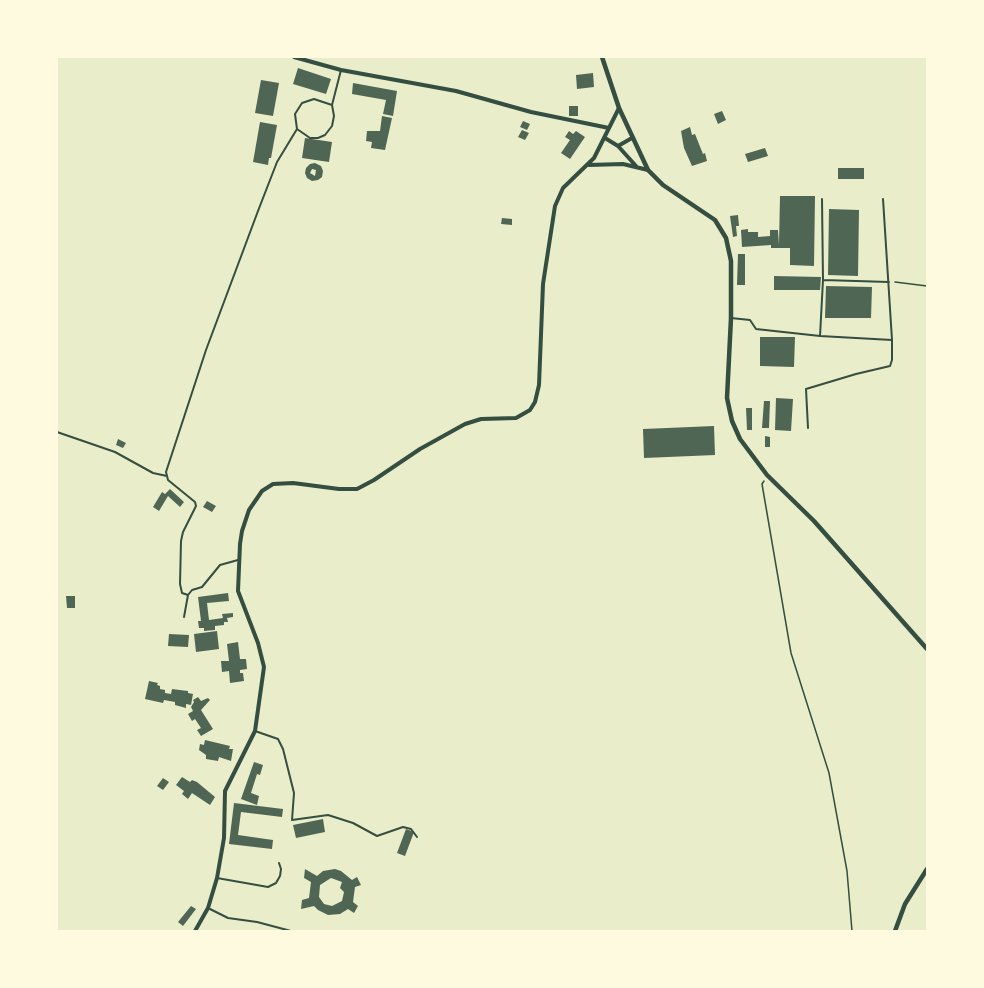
<!DOCTYPE html>
<style>
body{margin:0}
#map{position:relative;width:984px;height:988px;overflow:hidden;background:#e9edc9;font-family:"Sofia Sans Condensed",sans-serif}
canvas{display:block}
.frame{position:absolute;inset:0;border:58px solid #fefae0;pointer-events:none}
</style>
<div id="map">
<canvas width="984" height="988"></canvas>
<div class="frame"></div>
</div>
<script>
const ctx = document.querySelector('canvas').getContext('2d');
ctx.lineJoin = 'round';
function fillPath(path, color) { ctx.fillStyle = color; ctx.fill(path, 'evenodd'); }
const poly = rows => new Path2D(rows.map(r => 'M' + r).join(''));
function strokePath(path, color, width, dash) { ctx.strokeStyle = color; ctx.lineWidth = width; ctx.lineCap = dash ? 'butt' : 'round'; ctx.setLineDash(dash || []); ctx.stroke(path); }
const building = poly([
 [298,68,331,79,326,94,293,84],
 [593,73,594,87,577,89,576,75],
 [261,80,279,83,273,116,255,113],
 [353,83,397,91,393,116,383,114,386,100,352,94],
 [569,106,578,106,578,116,569,116],
 [722,111,726,120,718,124,714,114],
 [382,116,392,118,385,150,371,148,372,142,366,141,367,131,380,131],
 [523,121,530,124,527,130,520,127],
 [260,122,277,125,271,158,269,158,268,165,253,162],
 [690,127,692,135,695,134,703,154,705,153,707,161,692,166,684,148,681,131],
 [522,130,529,133,525,140,518,137],
 [569,131,573,134,576,131,585,137,570,159,561,153,570,140,565,137],
 [305,138,332,142,329,162,302,158],
 [765,148,768,156,748,162,745,154],
 [315,163,321,166,323,171,322,177,318,180,312,181,307,178,305,173,306,168,310,164],
 [312,169,316,170,315,176,310,173],
 [838,168,864,168,864,179,838,179],
 [780,196,815,196,814,266,790,265,790,248,771,248,771,245,742,247,741,230,748,229,748,232,758,232,758,237,770,236,770,230,778,230,779,245],
 [829,209,859,210,858,276,828,275],
 [738,215,739,226,736,226,737,236,733,237,730,216],
 [502,218,512,219,512,225,501,224],
 [738,254,745,254,745,285,737,285],
 [774,276,821,277,820,290,774,290],
 [826,286,872,287,871,318,825,318],
 [760,337,795,337,794,367,760,366],
 [776,398,793,399,791,431,775,430],
 [764,401,770,401,769,428,762,428],
 [746,408,752,408,752,430,747,430],
 [714,426,715,455,644,458,643,429],
 [765,436,770,437,770,447,765,447],
 [118,439,126,443,123,448,116,445],
 [170,489,184,502,180,507,168,496,159,511,153,507,162,492,165,494],
 [207,501,216,506,212,512,203,507],
 [228,593,229,601,207,603,209,620,223,618,222,614,233,613,233,617,227,618,228,622,224,622,224,625,215,626,215,630,204,631,204,628,199,628,198,621,201,621,198,597],
 [66,596,75,596,75,608,67,608],
 [217,631,219,649,196,652,194,634],
 [169,634,189,635,188,647,168,646],
 [238,642,240,659,246,659,247,669,240,670,240,673,243,673,244,681,230,683,229,671,222,672,221,661,229,661,227,644],
 [149,681,158,683,157,685,160,686,160,689,165,690,165,693,171,694,172,689,188,691,188,693,193,694,191,705,186,704,186,708,175,705,175,702,164,700,163,703,145,699],
 [198,697,201,701,208,698,210,700,201,710,213,729,201,736,197,730,201,728,195,719,192,721,188,714,193,711,191,707,194,702,193,700],
 [205,740,230,746,229,749,233,749,231,761,219,757,218,761,206,759,206,755,199,750,200,744,204,745],
 [254,762,263,765,260,775,257,774,251,793,259,796,257,805,241,799],
 [182,777,190,782,192,780,197,782,215,797,210,805,192,793,188,799,182,794,184,791,176,785],
 [163,778,169,782,163,790,157,786],
 [234,803,283,809,282,817,241,812,238,835,273,840,272,849,229,844],
 [323,819,325,832,296,838,293,825],
 [406,829,414,832,405,856,397,853],
 [305,869,317,876,323,871,335,869,341,871,352,880,357,877,361,885,355,887,353,902,358,906,354,913,348,909,340,914,328,915,318,910,314,906,301,909,302,900,309,898,311,882,304,878],
 [331,878,342,882,340,888,344,892,342,901,332,906,324,904,319,897,320,885],
 [191,906,196,909,183,926,178,922]
]);
const path = poly([
 [895,282,927,286],
 [764,481,762,484,791,653,829,773,847,871,852,931]
]);
const service = poly([
 [332,105,314,99,302,103,295,114,297,129,310,138,318,138,325,135,332,126,334,116,332,105,341,70],
 [823,280,889,282],
 [731,318,750,320,756,329,820,336,892,340,883,199],
 [820,336,823,280,822,199],
 [808,428,806,389,856,374,890,366,892,360,892,340],
 [57,432,115,452,153,473,167,476],
 [188,595,182,593,180,584,181,541,183,532,196,506,195,502,168,480,166,472,206,350,258,211,277,162,297,129],
 [184,617,188,595,192,590,202,587,220,565,238,560],
 [255,731,278,739,283,749,294,793,292,820,328,815,353,823,377,836,403,827,411,829,417,837],
 [217,878,268,887,276,883,280,876,281,869,279,863],
 [208,908,228,918,257,922,291,931]
]);
const minor = poly([
 [294,57,341,70,456,91,531,112,609,128],
 [605,138,618,146,636,166],
 [618,146,632,138],
 [589,165,623,164,648,170],
 [195,931,208,908,217,878,224,838,225,791,255,731,264,667,258,643,238,591,240,544,242,531,249,510,262,491,273,484,293,483,339,489,357,489,374,480,420,449,465,424,481,419,516,418,530,410,535,402,539,385,543,284,555,206,563,188,594,158,619,108]
]);
const tertiary = poly([
 [602,57,619,108,648,170,663,185,715,220,726,238,731,261,731,318,727,398,732,421,740,439,767,475,814,521,927,649],
 [895,931,905,904,927,869]
]);
fillPath(building, '#4f6655');
strokePath(path, '#344e41', 1.5);
strokePath(service, '#344e41', 2);
strokePath(minor, '#344e41', 4);
strokePath(tertiary, '#344e41', 4.5);
</script>
